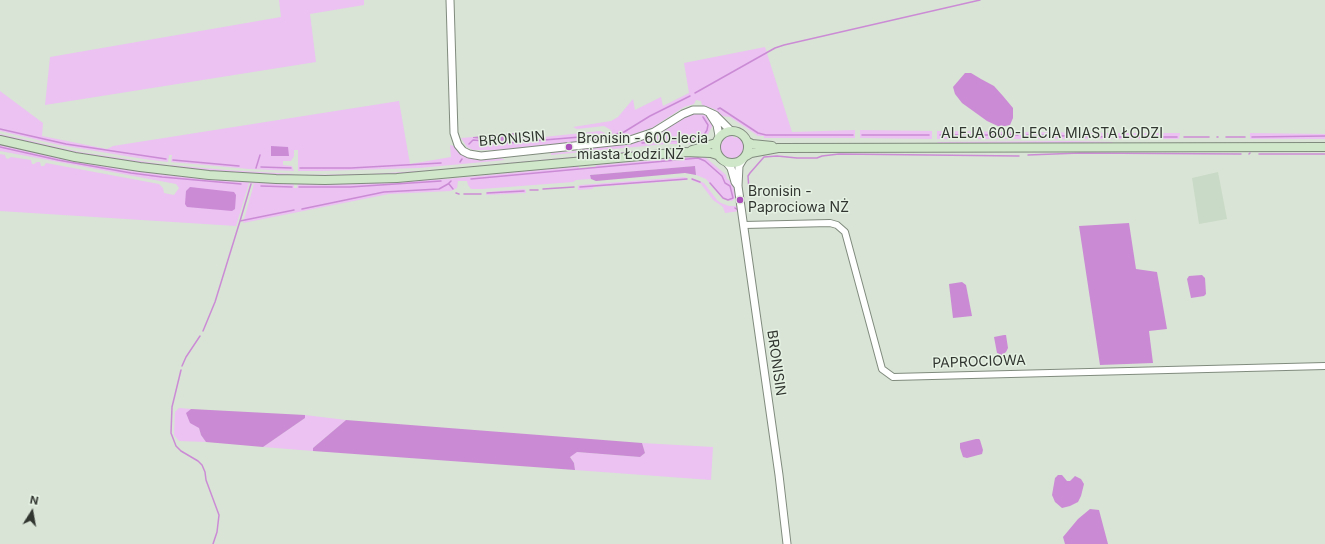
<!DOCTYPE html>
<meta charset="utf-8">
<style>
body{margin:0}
#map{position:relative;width:1325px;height:544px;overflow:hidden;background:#d9e4d6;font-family:Inter,sans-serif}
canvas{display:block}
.north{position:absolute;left:12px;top:492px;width:40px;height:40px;-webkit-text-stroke:3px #e6f2e3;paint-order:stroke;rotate:11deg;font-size:11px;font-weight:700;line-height:16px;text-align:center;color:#323631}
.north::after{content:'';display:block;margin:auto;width:14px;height:18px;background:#323631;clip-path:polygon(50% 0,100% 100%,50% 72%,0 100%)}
</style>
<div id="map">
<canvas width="1325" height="544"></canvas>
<div class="north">N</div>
</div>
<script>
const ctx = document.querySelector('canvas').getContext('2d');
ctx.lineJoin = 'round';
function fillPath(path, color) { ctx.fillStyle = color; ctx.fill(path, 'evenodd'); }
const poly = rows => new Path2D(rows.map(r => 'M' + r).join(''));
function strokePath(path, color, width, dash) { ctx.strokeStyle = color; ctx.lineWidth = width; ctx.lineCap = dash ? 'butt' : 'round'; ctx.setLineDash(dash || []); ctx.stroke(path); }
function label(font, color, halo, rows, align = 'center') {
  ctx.font = font + ' Inter,sans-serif'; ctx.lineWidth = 3; ctx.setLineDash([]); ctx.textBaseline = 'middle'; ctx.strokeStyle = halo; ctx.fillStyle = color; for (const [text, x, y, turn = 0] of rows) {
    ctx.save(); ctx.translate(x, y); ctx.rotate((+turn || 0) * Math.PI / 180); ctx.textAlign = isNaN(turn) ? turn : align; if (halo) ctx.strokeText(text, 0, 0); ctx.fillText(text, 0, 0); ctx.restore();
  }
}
const built = poly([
 [1218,172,1227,219,1199,224,1192,178]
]);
const green = poly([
 [279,0,364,0,364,5,310,14,316,62,45,105,50,57,281,17],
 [765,47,792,132,855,130,855,138,764,138,764,136,758,136,730,117,722,116,714,109,702,105,701,101,696,100,694,104,684,107,652,128,628,136,613,138,611,130,604,126,577,129,573,127,611,121,618,117,633,99,635,110,661,97,663,106,689,93,684,63],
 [0,91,43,123,42,136,107,149,113,146,399,101,410,164,451,157,450,145,454,146,463,155,471,159,482,160,499,157,505,160,419,168,320,171,298,171,298,150,294,150,294,156,291,161,283,161,283,165,292,166,294,171,249,169,171,162,172,155,169,155,168,162,144,159,59,145,0,131],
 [698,113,705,115,710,118,713,125,706,138,700,140,700,142,688,144,666,144,551,155,551,153,577,151,578,149,632,143,653,136,688,115],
 [860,130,932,131,932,139,860,138],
 [600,131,605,133,606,139,499,150,473,150,467,147,461,138,473,137,473,138,507,141],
 [937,131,1112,133,1112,139,937,139],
 [1118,133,1180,133,1179,139,1118,139],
 [1250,133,1325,134,1325,139,1250,139],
 [0,134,79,152,167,165,166,167,84,154,0,136],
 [732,135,734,138,738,136,740,138,745,147,742,155,739,158,732,160,730,157,727,159,724,157,720,148,723,140,728,136],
 [1069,141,1113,142,1112,143,938,143,937,142],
 [0,144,60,158,115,167,213,179,292,183,294,185,294,188,297,188,298,183,368,183,447,179,579,166,579,169,596,167,596,165,701,156,705,157,726,175,727,180,728,179,733,185,736,197,732,201,723,199,706,179,696,175,695,166,590,175,591,179,576,180,573,182,482,189,471,189,468,185,467,181,458,181,457,188,451,191,389,194,243,223,254,184,249,183,236,226,0,211,0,154,5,155,6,158,8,159,11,157,31,160,32,164,34,164,37,162,40,162,41,166,44,166,46,163,159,184,163,188,164,193,174,195,179,188,176,184,0,151],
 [634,151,639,151,632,153,421,173,336,176,299,176,297,175,370,174,436,170],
 [170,165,226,170,294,174,293,176,238,173,171,167],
 [684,177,687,178,687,180,594,187,592,189,578,190,578,186,580,185],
 [692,178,704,183,717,200,721,203,729,206,736,206,739,207,740,211,725,213,723,207,713,200,701,184,691,180],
 [524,189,526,190,526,193,486,195,487,192],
 [179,408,191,409,187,413,199,428,201,435,206,442,179,441,174,435,175,412],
 [305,415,346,420,313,448,313,451,263,447,305,418],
 [642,443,713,447,711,480,575,470,574,463,570,456,577,452,640,457,645,453]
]);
const forest = poly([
 [535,131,536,139,499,141,473,138,473,137],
 [695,166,696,175,685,173,596,181,591,179,590,175],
 [1129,223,1136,269,1157,272,1167,329,1149,331,1153,363,1100,365,1079,226],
 [962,282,966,285,972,316,953,318,949,284],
 [191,409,305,415,305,418,263,447,206,442,201,435,199,428,190,423,186,413],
 [346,420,642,443,645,453,640,457,577,452,570,457,574,463,575,470,313,451,313,448],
 [1090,509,1099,510,1108,544,1065,544,1063,537,1078,519]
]);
const water = poly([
 [965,73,971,73,981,79,994,86,1003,96,1013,108,1013,118,1010,125,1000,127,987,121,962,103,955,94,953,87],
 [271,146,288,147,289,156,271,156],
 [190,187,234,192,236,195,235,209,232,211,187,207,185,204,186,191],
 [1202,275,1205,278,1206,294,1204,296,1191,298,1187,279,1189,276],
 [1004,335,1006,335,1008,348,1006,352,1002,355,997,353,994,337],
 [976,439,979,439,980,440,983,450,982,454,967,458,963,457,960,448,960,443],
 [1058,475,1062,475,1067,481,1070,481,1075,476,1081,479,1084,484,1081,496,1078,502,1070,506,1062,508,1055,502,1052,495,1055,478]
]);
const stream = poly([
 [695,93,775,48,784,45,980,0],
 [718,109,720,108,758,133,766,135,853,135],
 [0,129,66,144,166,159],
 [616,134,624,132,650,116,690,96],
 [862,135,929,135],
 [940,135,1018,135],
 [1027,135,1110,137],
 [1119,137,1177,137],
 [1184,137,1209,137],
 [1217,137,1218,137],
 [1226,137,1245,137],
 [1252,137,1325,136],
 [642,143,660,141,689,140,704,135,707,130,708,125,703,117],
 [469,144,473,140,508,143,604,135],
 [0,147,58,160,131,173,162,177,241,184],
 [1249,154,1250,153],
 [1259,154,1325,154],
 [1028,155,1080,153,1241,154],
 [173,160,239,166],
 [460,162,462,159],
 [261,167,291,168],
 [256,168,260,155],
 [300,168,351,168,441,163],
 [471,179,698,158,705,161,722,176,725,183,730,186,733,198],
 [692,179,700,182],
 [710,183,723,198,728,200,733,198],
 [449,184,453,189],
 [261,186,292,187],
 [299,187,350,187,441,181],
 [580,187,687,179],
 [543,189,574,187],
 [530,190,538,190],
 [749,190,748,176,750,173,764,157,777,156,797,158,817,158,822,156,839,154,1019,156],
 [456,193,459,194],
 [487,193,524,191],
 [464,194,481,194],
 [735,208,738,210],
 [302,209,384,192,439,189,448,184,451,181],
 [240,221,251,184],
 [203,331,215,302,240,221,294,210],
 [182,366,186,357,200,336],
 [181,370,172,407,171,433,176,446,181,451,198,461,202,465,205,472,206,480,219,515,217,532,213,544]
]);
const minor = poly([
 [744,225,830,223,837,225,845,232,882,369,893,377,1325,366]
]);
const tertiary = poly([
 [450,0,454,133,458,145,463,151,469,154,481,156,630,140,654,132,683,114,693,110,704,110,715,115,731,131],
 [710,114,717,125,719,136],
 [742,161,739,166,738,186,779,475,787,544],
 [727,163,731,168,735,182,738,186]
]);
const secondary = poly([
 '716 147a16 16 0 1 1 32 0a16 16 0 1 1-32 0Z',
 [0,140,75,157,140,167,209,175,276,179,325,180,397,178,684,152,711,153,717,155],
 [748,142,752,144,772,146],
 [692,150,716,143],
 [746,156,751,153,778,148,1325,147]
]);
const markers = [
 [569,147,4,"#ab4fba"],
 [740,200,4,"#ab4fba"]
];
const streetNames = [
 ["ALEJA 600-LECIA MIASTA ŁODZI",1052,134],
 ["BRONISIN",512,139,-5],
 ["PAPROCIOWA",979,362,-2],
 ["BRONISIN",776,363,82]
];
const poiNames = [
 ["Bronisin - 600-lecia",577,139],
 ["miasta Łodzi NŻ",577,155],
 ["Bronisin -",748,192],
 ["Paprociowa NŻ",748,208]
];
fillPath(built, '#c9dac6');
fillPath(green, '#ebc2f2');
fillPath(forest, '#ca8ad4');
fillPath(water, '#cb8bd5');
strokePath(stream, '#cb8bd5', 1.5);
strokePath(minor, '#808b7e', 8);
strokePath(tertiary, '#808b7e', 9);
strokePath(secondary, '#808b7e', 10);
strokePath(minor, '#fff', 6);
strokePath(tertiary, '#fff', 7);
strokePath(secondary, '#d0e7ca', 8);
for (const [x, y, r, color] of markers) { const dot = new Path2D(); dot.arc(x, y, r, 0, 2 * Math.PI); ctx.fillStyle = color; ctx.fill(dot); strokePath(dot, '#e6f2e3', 1.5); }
label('14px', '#323631', '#e6f2e3', streetNames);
label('14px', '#323631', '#e6f2e3', poiNames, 'left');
</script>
